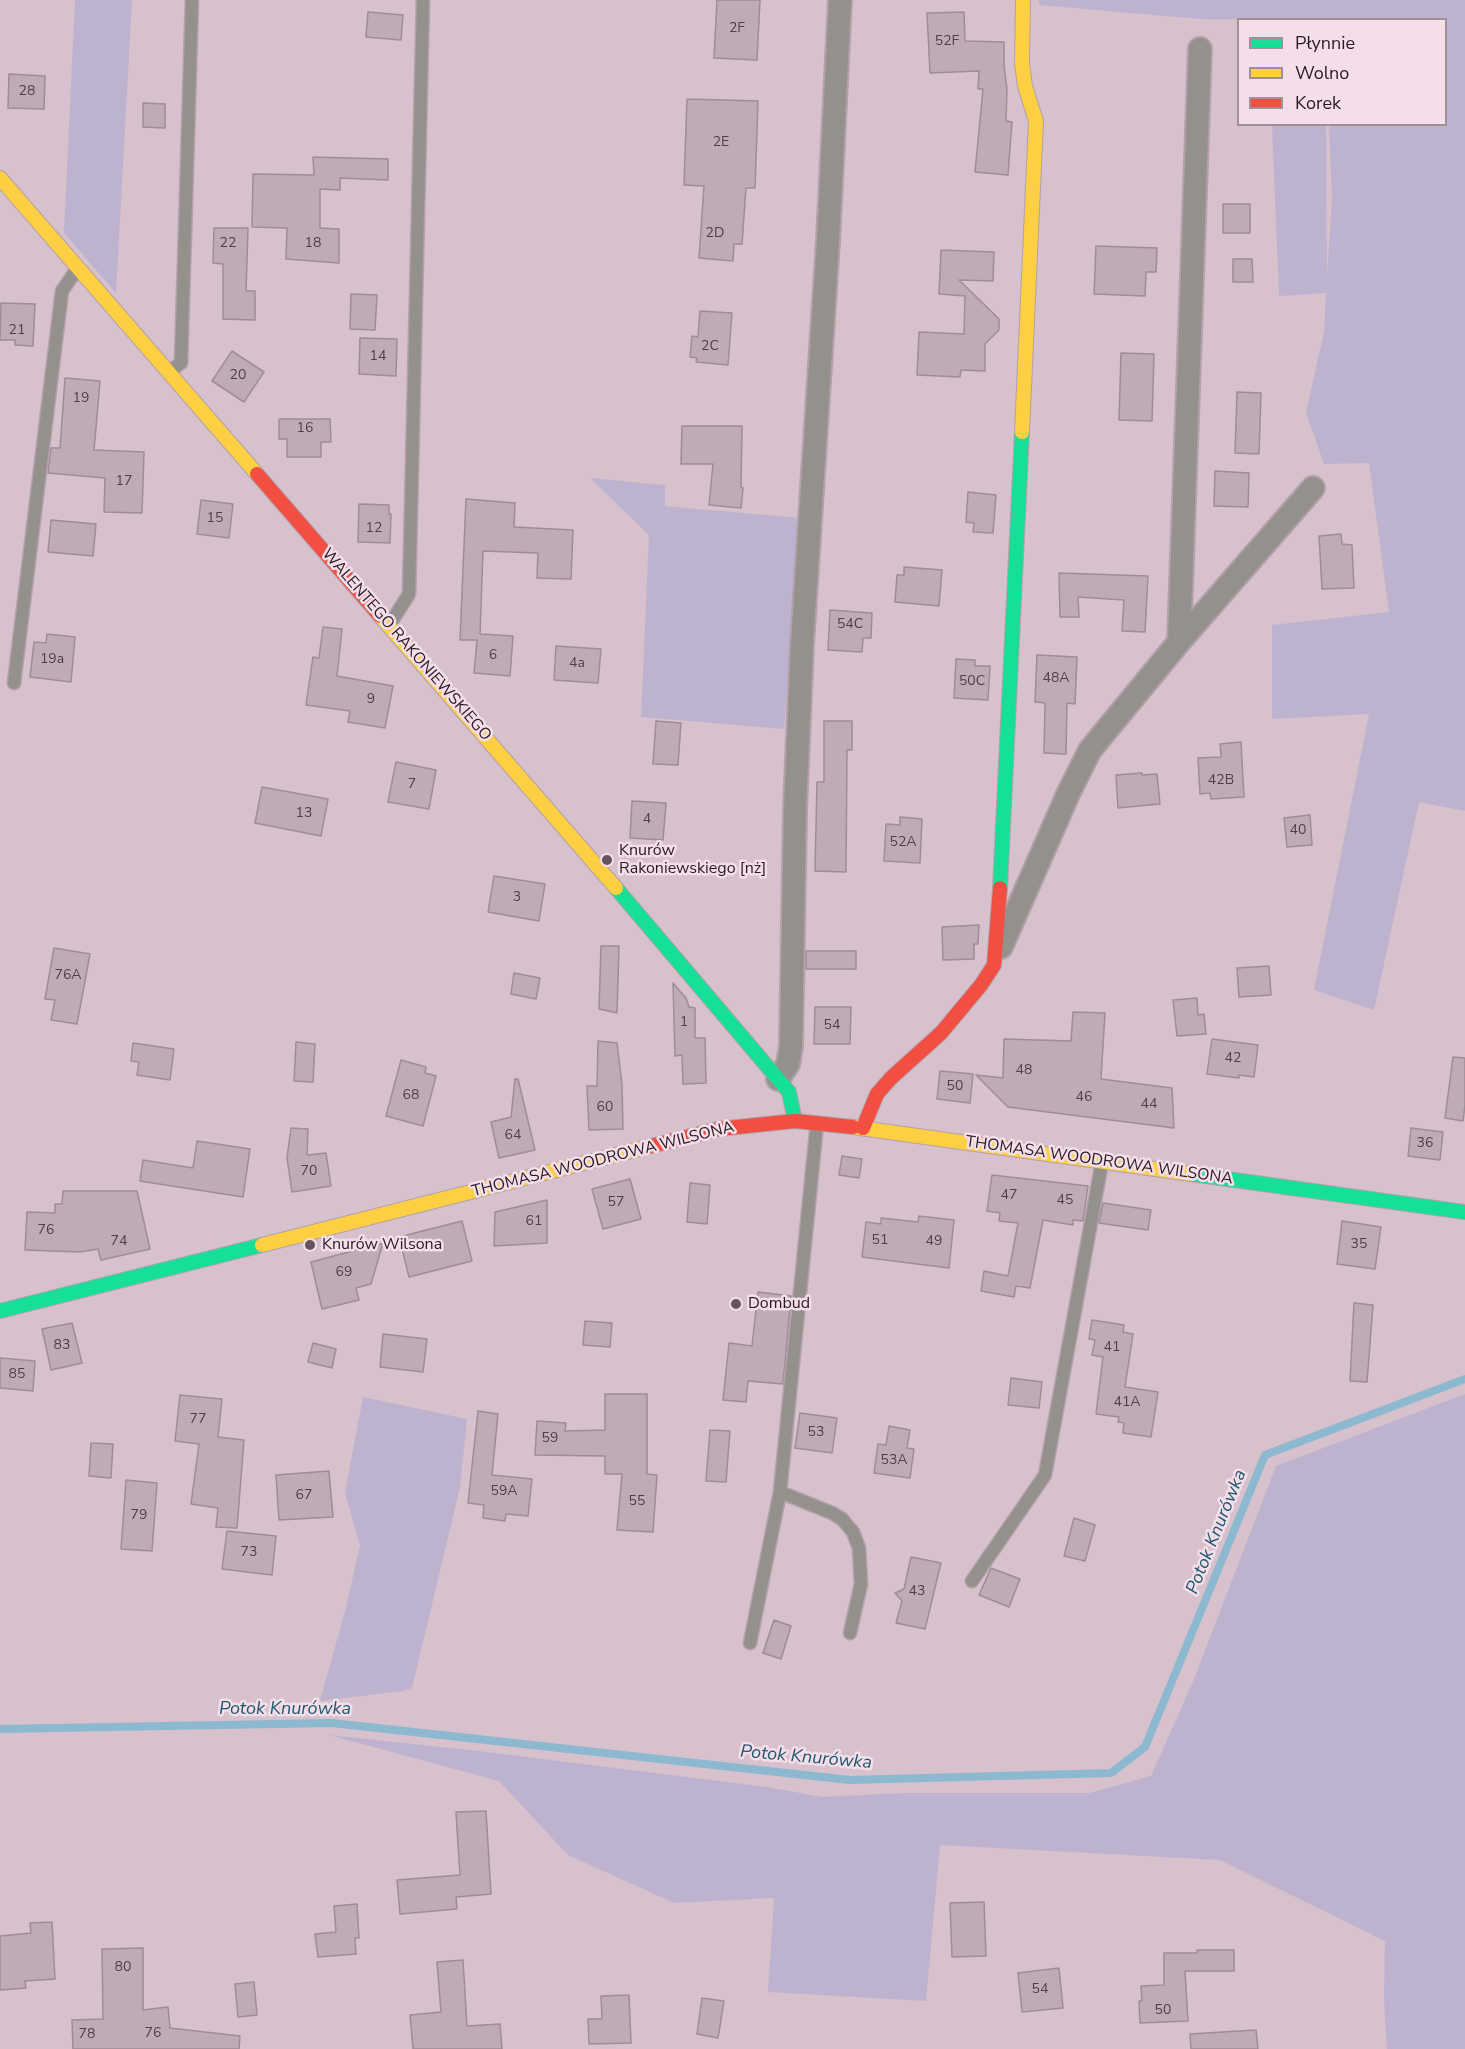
<!DOCTYPE html>
<meta charset="utf-8">
<style>
body{margin:0}
#map{position:relative;width:1465px;height:2049px;overflow:hidden;background:#d6c1cc;font-family:"Nunito Sans",sans-serif}
canvas{display:block}
.legend{position:absolute;left:1237px;top:18px;width:210px;height:108px;box-sizing:border-box;background:#f3dee9;border:2px solid #a29099;margin:0;padding:8px 10px;list-style:none;font-size:18px;color:#281a21}
.legend li{display:flex;align-items:center;gap:12px;height:30px}
.legend b{width:30px;border:2px solid #a29099}
</style>
<div id="map">
<canvas width="1465" height="2049"></canvas>
<ul class="legend">
<li><b style="height:8px;background:#16e098"></b>Płynnie</li>
<li><b style="height:8px;background:#ffcf43"></b>Wolno</li>
<li><b style="height:8px;background:#f24e42"></b>Korek</li>
</ul>
</div>
<script>
const ctx = document.querySelector('canvas').getContext('2d');
ctx.lineJoin = 'round';
function fillPath(path, color) { ctx.fillStyle = color; ctx.fill(path, 'evenodd'); }
const poly = rows => new Path2D(rows.map(r => 'M' + r).join(''));
function strokePath(path, color, width, dash) { ctx.strokeStyle = color; ctx.lineWidth = width; ctx.lineCap = dash ? 'butt' : 'round'; ctx.setLineDash(dash || []); ctx.stroke(path); }
function label(font, color, halo, rows, align = 'center') {
  ctx.font = font + ' "Nunito Sans",sans-serif'; ctx.lineWidth = 5; ctx.setLineDash([]); ctx.textBaseline = 'middle'; ctx.strokeStyle = halo; ctx.fillStyle = color; for (const [text, x, y, turn = 0] of rows) {
    ctx.save(); ctx.translate(x, y); ctx.rotate((+turn || 0) * Math.PI / 180); ctx.textAlign = isNaN(turn) ? turn : align; if (halo) ctx.strokeText(text, 0, 0); ctx.fillText(text, 0, 0); ctx.restore();
  }
}
const green = poly([
 [75,0,132,0,116,293,64,233],
 [1039,0,1465,0,1465,811,1419,802,1374,1010,1314,990,1369,714,1272,719,1272,625,1389,612,1369,463,1324,464,1306,413,1324,332,1326,293,1279,296,1272,125,1326,125,1327,278,1332,200,1329,125,1446,124,1446,20,1200,19,1039,5],
 [590,478,665,485,665,506,799,518,784,729,641,717,649,535],
 [1465,1394,1465,2049,1387,2049,1384,2000,1385,1941,1220,1860,940,1845,926,2001,768,1992,774,1898,674,1903,568,1855,499,1781,329,1735,479,1751,767,1787,822,1797,903,1793,1089,1793,1151,1776,1194,1679,1276,1466],
 [363,1397,467,1419,460,1487,412,1688,404,1691,320,1701,346,1608,360,1545,345,1493]
]);
const stream = poly([
 [0,1729,332,1723,850,1780,1111,1773,1145,1747,1265,1455,1465,1379]
]);
const building = poly([
 [717,0,760,0,757,60,714,58,717,0],
 [368,12,403,15,401,40,366,37,368,12],
 [964,12,965,41,1004,42,1004,66,1007,89,1006,121,1012,122,1008,175,975,172,983,89,978,89,979,71,930,73,927,13,964,12],
 [9,74,45,76,44,109,8,108,9,74],
 [687,99,758,101,755,188,746,188,742,244,734,244,733,261,699,258,704,186,684,185,687,99],
 [143,103,165,104,165,128,143,127,143,103],
 [313,157,388,159,388,180,340,178,340,190,320,189,320,228,339,229,339,263,286,259,287,228,252,227,253,174,314,175,313,157],
 [1223,204,1250,204,1250,233,1223,233,1223,204],
 [214,228,248,228,246,291,255,291,255,320,223,319,223,264,213,263,214,228],
 [1096,246,1157,248,1156,272,1146,272,1145,296,1094,294,1096,246],
 [941,250,994,252,993,281,959,280,999,319,999,330,985,344,985,371,961,370,960,377,917,375,919,332,964,334,965,296,939,294,941,250],
 [1233,259,1252,259,1253,282,1233,282,1233,259],
 [351,294,377,295,375,330,350,329,351,294],
 [1,303,35,304,33,346,15,345,15,340,0,340,1,303],
 [700,311,732,313,728,365,696,362,697,358,690,357,692,336,698,337,700,311],
 [360,338,397,339,396,376,359,374,360,338],
 [232,351,264,372,244,402,212,381,232,351],
 [1121,353,1154,354,1152,421,1119,420,1121,353],
 [65,378,100,381,94,450,144,452,142,513,104,512,105,478,48,473,51,448,60,448,65,378],
 [1237,392,1261,393,1259,454,1235,453,1237,392],
 [279,419,330,419,331,442,321,442,321,457,287,457,287,439,279,439,279,419],
 [682,426,742,426,741,487,743,488,741,508,709,505,713,464,681,464,682,426],
 [1215,471,1249,473,1248,507,1214,506,1215,471],
 [968,492,996,495,993,533,973,532,974,523,966,522,968,492],
 [466,499,515,503,514,527,573,530,571,579,537,578,538,553,483,551,480,634,513,636,510,676,474,673,477,640,460,640,466,499],
 [201,500,233,504,229,538,197,534,201,500],
 [359,504,389,505,389,514,391,514,390,543,358,542,359,504],
 [51,520,96,524,93,556,48,552,51,520],
 [1341,534,1342,544,1352,545,1354,588,1322,589,1319,536,1341,534],
 [904,567,942,570,939,606,895,602,897,575,904,575,904,567],
 [1059,573,1148,576,1145,632,1122,631,1124,600,1078,597,1079,617,1060,617,1059,573],
 [830,610,872,613,871,638,863,638,862,652,828,650,830,610],
 [323,627,342,629,337,676,393,686,385,728,348,722,350,711,306,705,313,657,319,658,323,627],
 [47,634,75,637,71,682,30,677,34,642,46,643,47,634],
 [556,646,601,649,598,683,554,680,556,646],
 [1037,655,1077,657,1075,704,1067,703,1066,754,1044,753,1045,703,1035,702,1037,655],
 [956,659,975,660,975,666,990,666,988,700,954,698,956,659],
 [656,721,681,723,678,765,653,764,656,721],
 [824,721,852,721,852,750,847,750,846,872,815,871,817,782,824,782,824,721],
 [1241,742,1244,797,1211,799,1210,793,1200,794,1198,758,1221,757,1220,744,1241,742],
 [396,762,436,770,429,809,388,802,396,762],
 [1142,773,1142,775,1157,774,1160,804,1118,808,1116,775,1142,773],
 [262,787,328,799,321,836,255,823,262,787],
 [632,801,666,803,663,840,630,838,632,801],
 [1310,815,1312,845,1287,847,1284,818,1310,815],
 [900,817,922,819,920,863,884,861,886,824,900,825,900,817],
 [494,876,545,884,539,921,488,912,494,876],
 [979,925,978,944,974,944,974,959,943,960,942,927,979,925],
 [601,946,619,946,617,1013,599,1009,601,946],
 [54,948,90,954,77,1024,51,1020,55,1000,45,999,54,948],
 [806,951,856,951,856,969,806,969,806,951],
 [1269,966,1271,995,1239,997,1237,968,1269,966],
 [514,973,540,978,536,999,511,994,514,973],
 [673,983,686,998,689,1007,695,1008,695,1038,705,1038,706,1083,683,1084,682,1055,675,1056,673,983],
 [1197,998,1198,1015,1204,1014,1206,1034,1177,1036,1173,1000,1197,998],
 [815,1007,851,1007,850,1044,814,1044,815,1007],
 [1073,1012,1105,1013,1101,1079,1172,1088,1174,1128,1008,1107,976,1075,1003,1078,1004,1039,1071,1041,1073,1012],
 [1212,1039,1258,1045,1254,1077,1239,1075,1239,1078,1207,1074,1212,1039],
 [598,1041,617,1043,622,1085,623,1129,589,1130,587,1086,597,1086,598,1041],
 [296,1042,315,1044,313,1082,294,1081,296,1042],
 [133,1043,174,1049,170,1080,137,1075,139,1062,131,1061,133,1043],
 [1453,1057,1465,1058,1465,1105,1463,1121,1445,1118,1453,1057],
 [401,1060,426,1067,425,1073,436,1076,423,1126,386,1116,401,1060],
 [940,1071,973,1074,970,1103,937,1099,940,1071],
 [515,1079,518,1079,535,1150,499,1158,491,1122,511,1117,515,1079],
 [291,1128,308,1129,307,1155,326,1153,331,1186,292,1192,287,1158,291,1128],
 [1411,1128,1443,1132,1440,1160,1408,1156,1411,1128],
 [197,1141,250,1149,243,1197,140,1181,143,1160,193,1168,197,1141],
 [842,1156,862,1159,859,1178,839,1175,842,1156],
 [992,1175,1088,1186,1083,1221,1073,1220,1073,1225,1043,1220,1030,1288,1016,1286,1014,1297,981,1291,984,1271,1008,1276,1018,1223,999,1221,1000,1213,987,1211,992,1175],
 [630,1179,641,1219,603,1229,592,1189,630,1179],
 [690,1183,710,1185,707,1224,687,1222,690,1183],
 [63,1191,137,1191,150,1249,101,1260,98,1249,80,1252,25,1250,27,1212,55,1213,55,1204,62,1204,63,1191],
 [547,1200,547,1243,494,1246,495,1212,547,1200],
 [1103,1203,1151,1210,1148,1230,1099,1223,1103,1203],
 [919,1216,954,1220,949,1268,862,1257,866,1222,881,1224,881,1218,918,1222,919,1216],
 [462,1221,472,1261,409,1277,399,1237,462,1221],
 [1342,1221,1381,1227,1375,1269,1337,1264,1342,1221],
 [383,1243,371,1284,356,1288,359,1300,322,1309,311,1262,383,1243],
 [758,1292,791,1296,783,1384,748,1381,746,1402,723,1400,729,1343,752,1346,758,1292],
 [1354,1303,1373,1305,1367,1382,1350,1381,1354,1303],
 [1092,1320,1124,1325,1123,1332,1133,1334,1125,1387,1158,1392,1151,1437,1123,1433,1124,1423,1118,1422,1119,1417,1096,1414,1103,1357,1092,1355,1095,1340,1089,1339,1092,1320],
 [585,1321,612,1323,610,1347,583,1345,585,1321],
 [72,1323,82,1363,51,1370,42,1329,72,1323],
 [383,1334,427,1339,423,1372,380,1367,383,1334],
 [313,1343,336,1349,332,1368,308,1362,313,1343],
 [0,1358,35,1361,33,1391,0,1388,0,1358],
 [1011,1378,1042,1382,1039,1408,1008,1405,1011,1378],
 [605,1394,647,1394,647,1474,657,1475,653,1532,617,1530,622,1474,605,1474,605,1456,535,1455,537,1421,566,1423,565,1431,605,1430,605,1394],
 [180,1395,222,1399,218,1437,244,1440,237,1528,216,1527,218,1508,191,1504,199,1444,175,1441,180,1395],
 [478,1411,498,1414,492,1475,532,1479,528,1516,506,1514,505,1521,483,1518,484,1505,468,1503,478,1411],
 [800,1413,837,1418,832,1453,795,1448,800,1413],
 [889,1426,910,1430,907,1448,914,1449,910,1478,874,1473,878,1444,886,1445,889,1426],
 [710,1430,730,1431,726,1482,706,1481,710,1430],
 [91,1443,113,1444,111,1478,89,1476,91,1443],
 [329,1471,333,1517,279,1520,276,1475,329,1471],
 [126,1480,157,1483,152,1551,121,1549,126,1480],
 [1074,1518,1095,1525,1085,1561,1064,1556,1074,1518],
 [227,1531,276,1536,272,1575,222,1569,227,1531],
 [911,1557,941,1563,925,1629,896,1623,902,1601,895,1593,904,1589,911,1557],
 [991,1568,1020,1579,1009,1607,979,1595,991,1568],
 [774,1620,791,1626,781,1659,763,1653,774,1620],
 [486,1811,491,1894,456,1897,457,1909,400,1914,397,1880,460,1875,456,1812,486,1811],
 [984,1902,986,1956,952,1957,950,1903,984,1902],
 [357,1904,359,1938,355,1938,356,1954,318,1957,315,1934,336,1932,334,1906,357,1904],
 [52,1922,55,1979,25,1981,26,1988,0,1990,0,1936,31,1933,30,1923,52,1922],
 [143,1948,143,2010,168,2007,170,2028,240,2036,239,2049,73,2049,72,2020,103,2019,102,1949,143,1948],
 [1197,1950,1234,1950,1234,1971,1185,1971,1188,2021,1140,2023,1139,2001,1142,2001,1141,1986,1164,1985,1164,1953,1197,1953,1197,1950],
 [463,1960,467,2026,500,2024,502,2049,413,2049,410,2015,441,2012,437,1962,463,1960],
 [1059,1968,1063,2008,1022,2012,1018,1973,1059,1968],
 [254,1982,257,2015,238,2017,235,1984,254,1982],
 [629,1995,631,2043,589,2044,588,2019,602,2019,601,1996,629,1995],
 [702,1998,724,2001,718,2038,697,2034,702,1998],
 [1256,2030,1258,2049,1191,2049,1190,2034,1256,2030]
]);
const lane = poly([
 [170,371,181,363,192,0],
 [390,624,409,594,423,0],
 [14,683,62,291,77,269],
 [780,1492,832,1513,842,1519,853,1532,859,1548,861,1584,850,1633],
 [972,1581,1045,1475,1102,1162],
 [750,1643,780,1492,817,1123]
]);
const street = poly([
 [1179,642,1200,49],
 [1001,947,1069,792,1090,750,1179,642,1313,488],
 [778,1079,788,1064,791,1046,795,809,802,644,828,241,840,0]
]);
const fast = poly([
 [616,888,789,1092,795,1121],
 [1000,888,1022,432],
 [1191,1174,1465,1212],
 [0,1311,262,1245]
]);
const slow = poly([
 [0,178,257,474],
 [1022,432,1036,121,1025,86,1022,64,1023,0],
 [380,616,616,888],
 [853,1127,1191,1174],
 [262,1245,651,1146]
]);
const jam = poly([
 [257,474,380,616],
 [863,1128,877,1094,891,1078,941,1033,981,985,994,965,1000,888],
 [651,1146,718,1129,795,1121,853,1127]
]);
const markers = [
 [607,860,6,"#65545d"],
 [310,1245,6,"#65545d"],
 [736,1304,6,"#65545d"]
];
const numberNames = [
 ["2F",737,29],
 ["52F",947,42],
 ["28",27,92],
 ["2E",721,143],
 ["2D",715,234],
 ["22",228,244],
 ["18",313,244],
 ["21",17,331],
 ["2C",710,347],
 ["14",378,357],
 ["20",238,376],
 ["19",81,399],
 ["16",305,429],
 ["17",124,482],
 ["15",215,519],
 ["12",374,529],
 ["54C",850,625],
 ["6",493,656],
 ["19a",52,660],
 ["4a",577,664],
 ["48A",1056,679],
 ["50C",972,682],
 ["9",371,700],
 ["42B",1221,781],
 ["7",412,785],
 ["13",304,814],
 ["4",647,820],
 ["40",1298,831],
 ["52A",903,843],
 ["3",517,898],
 ["76A",68,976],
 ["1",684,1023],
 ["54",832,1026],
 ["42",1233,1059],
 ["48",1024,1071],
 ["50",955,1087],
 ["68",411,1096],
 ["46",1084,1098],
 ["44",1149,1105],
 ["60",605,1108],
 ["64",513,1136],
 ["36",1425,1144],
 ["70",309,1172],
 ["47",1009,1196],
 ["45",1065,1201],
 ["57",616,1203],
 ["61",534,1222],
 ["76",46,1231],
 ["51",880,1241],
 ["74",119,1242],
 ["49",934,1242],
 ["35",1359,1245],
 ["69",344,1273],
 ["83",62,1346],
 ["41",1112,1348],
 ["85",17,1375],
 ["41A",1127,1403],
 ["77",198,1420],
 ["53",816,1433],
 ["59",550,1439],
 ["53A",894,1461],
 ["59A",504,1492],
 ["67",304,1496],
 ["55",637,1502],
 ["79",139,1516],
 ["73",249,1553],
 ["43",917,1592],
 ["80",123,1968],
 ["54",1040,1990],
 ["50",1163,2011],
 ["76",153,2034],
 ["78",87,2035]
];
const streetNames = [
 ["WALENTEGO RAKONIEWSKIEGO",406,645,49],
 ["THOMASA WOODROWA WILSONA",603,1160,-14],
 ["THOMASA WOODROWA WILSONA",1099,1161,8]
];
const poiNames = [
 ["Knurów",619,851],
 ["Rakoniewskiego [nż]",619,869],
 ["Knurów Wilsona",322,1245],
 ["Dombud",748,1304]
];
const waterNames = [
 ["Potok Knurówka",1217,1532,-68],
 ["Potok Knurówka",285,1710],
 ["Potok Knurówka",806,1758,5]
];
fillPath(green, '#bdb3cf');
strokePath(stream, '#8cb8d0', 8);
fillPath(building, '#bfabb6');
strokePath(building, '#9d8d96', 1.5);
strokePath(lane, '#b2a1aa', 15);
strokePath(street, '#b2a1aa', 26);
strokePath(fast, '#b2a1aa', 16);
strokePath(slow, '#b2a1aa', 16);
strokePath(jam, '#b2a1aa', 16);
strokePath(lane, '#94918d', 12);
strokePath(street, '#94918d', 22);
strokePath(fast, '#16e098', 14);
strokePath(slow, '#ffcf43', 14);
strokePath(jam, '#f24e42', 14);
for (const [x, y, r, color] of markers) { const dot = new Path2D(); dot.arc(x, y, r, 0, 2 * Math.PI); ctx.fillStyle = color; ctx.fill(dot); strokePath(dot, '#f3dee9', 2); }
label('14px', '#4e3f47', null, numberNames);
label('16px', '#281a21', '#f3dee9', streetNames);
label('16px', '#281a21', '#f3dee9', poiNames, 'left');
label('italic 18px', '#1e586e', '#f3dee9', waterNames);
</script>
